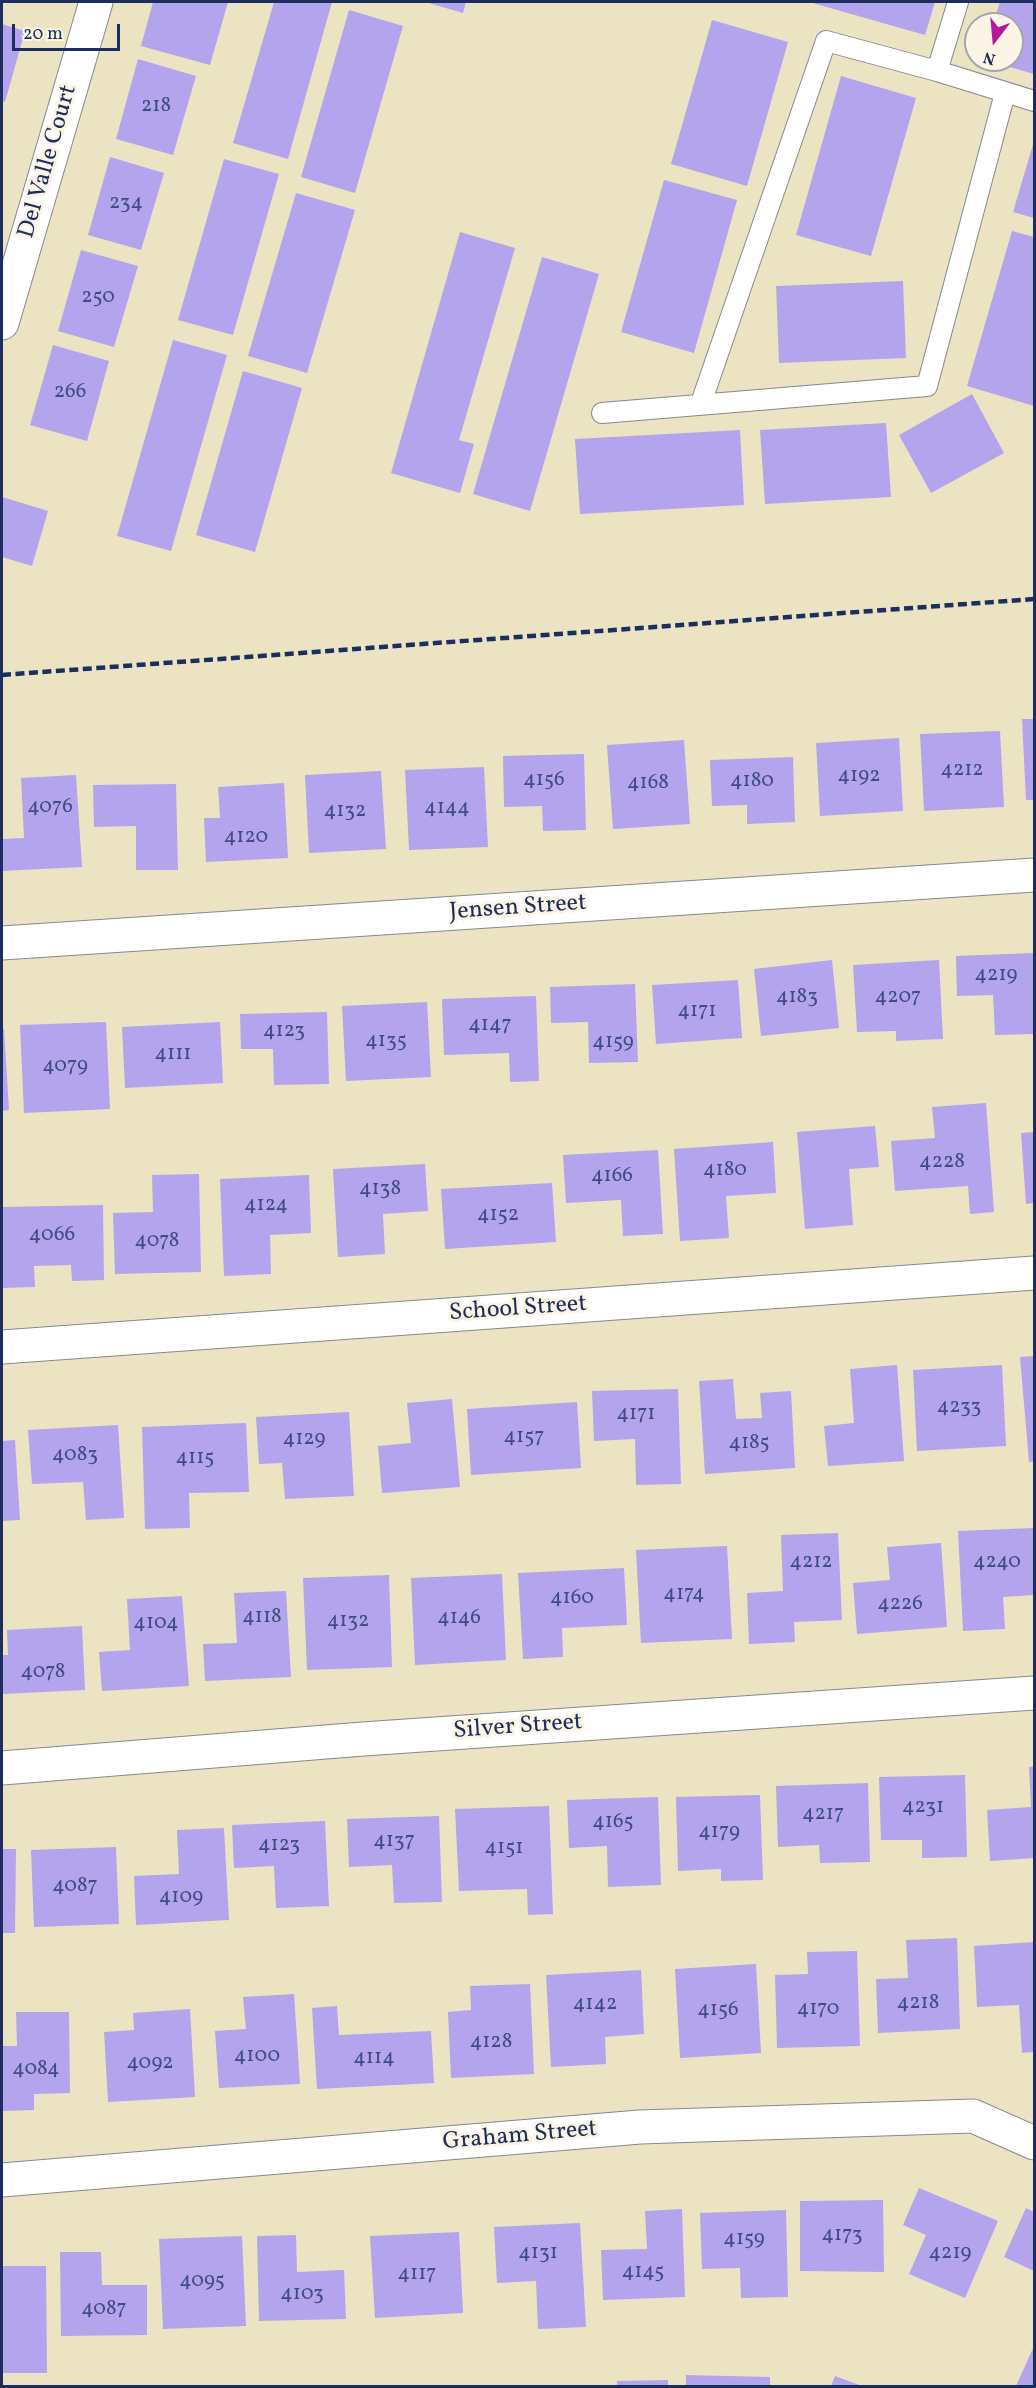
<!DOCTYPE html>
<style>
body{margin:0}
#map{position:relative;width:1036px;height:2388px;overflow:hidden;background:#ece3c2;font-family:Vollkorn,serif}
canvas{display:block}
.frame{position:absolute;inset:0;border:3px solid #1b2f5e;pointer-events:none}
.north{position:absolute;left:964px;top:12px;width:60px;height:60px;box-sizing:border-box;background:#fcf5e5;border:2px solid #a2a6af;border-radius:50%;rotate:196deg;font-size:16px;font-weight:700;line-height:24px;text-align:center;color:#1b2f5e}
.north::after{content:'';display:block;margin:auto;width:21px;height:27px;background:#b5179e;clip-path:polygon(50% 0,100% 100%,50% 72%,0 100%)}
.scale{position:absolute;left:12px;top:24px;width:108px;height:27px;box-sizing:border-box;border:3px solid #1b2f5e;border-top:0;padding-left:8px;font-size:18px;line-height:21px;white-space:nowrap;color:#1b2f5e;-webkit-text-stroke:4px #fcf5e5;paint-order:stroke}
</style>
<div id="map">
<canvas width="1036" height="2388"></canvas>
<div class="frame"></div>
<div class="north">N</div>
<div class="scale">20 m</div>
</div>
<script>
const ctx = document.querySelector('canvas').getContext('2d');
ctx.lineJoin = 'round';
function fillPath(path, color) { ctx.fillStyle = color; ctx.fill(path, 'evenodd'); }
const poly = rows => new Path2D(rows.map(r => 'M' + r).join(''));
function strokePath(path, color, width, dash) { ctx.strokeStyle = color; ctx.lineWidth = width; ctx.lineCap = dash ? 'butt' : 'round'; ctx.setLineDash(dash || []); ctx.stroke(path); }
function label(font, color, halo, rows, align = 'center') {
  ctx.font = font + ' Vollkorn,serif'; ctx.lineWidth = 6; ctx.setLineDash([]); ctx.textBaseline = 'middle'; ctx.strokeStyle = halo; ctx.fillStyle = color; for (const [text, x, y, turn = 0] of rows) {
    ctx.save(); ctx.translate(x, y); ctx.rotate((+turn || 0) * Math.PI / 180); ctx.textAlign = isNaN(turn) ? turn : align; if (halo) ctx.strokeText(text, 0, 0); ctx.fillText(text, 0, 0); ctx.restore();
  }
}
const building = poly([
 [153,2,228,2,210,65,141,46],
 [274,2,332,2,288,159,233,143],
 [425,2,466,2,463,13],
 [809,2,935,2,925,35],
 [1000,2,1034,2,1034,74,989,61,1012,60,1012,24,993,24],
 [349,10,403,26,355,193,301,177],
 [712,20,788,42,747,186,671,164],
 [2,24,25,31,5,102,2,101],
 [138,59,196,76,173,155,116,139],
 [841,76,916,98,871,256,796,235],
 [1034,141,1034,218,1013,212],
 [110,157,164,173,141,250,88,235],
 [224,159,279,174,233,335,178,320],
 [664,180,737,200,694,353,621,332],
 [296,193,355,210,307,373,248,356],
 [1012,231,1034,237,1034,406,967,386],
 [460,232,515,248,459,440,474,444,460,493,391,473],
 [81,250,138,266,114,347,58,331],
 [542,257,599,274,530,511,473,494],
 [903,281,906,358,779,363,776,286],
 [173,340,227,355,171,551,117,536],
 [53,345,109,361,87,441,30,425],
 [243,371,302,388,255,552,196,535],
 [972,394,1004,453,931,493,899,435],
 [886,423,891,497,765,504,760,430],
 [740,430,744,505,580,514,575,439],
 [2,497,48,511,32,566,2,557],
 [1022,719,1034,719,1034,800,1026,800],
 [1000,731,1004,807,924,811,920,734],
 [899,738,903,811,820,816,816,743],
 [684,740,690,824,613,829,607,745],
 [584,754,586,830,543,831,542,806,504,807,503,756],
 [793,757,795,822,747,824,747,805,712,806,710,760],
 [484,767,488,847,409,850,405,770],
 [381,771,386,849,309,853,305,775],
 [76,775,82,867,2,871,2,839,24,838,21,778],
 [284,783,288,858,206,862,204,818,220,818,218,787],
 [176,784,178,870,136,870,136,826,94,827,93,785],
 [1034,953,1034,1034,995,1035,993,995,957,996,956,956],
 [832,960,839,1028,761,1036,754,969],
 [939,960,943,1039,896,1041,896,1031,857,1032,853,965],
 [738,980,742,1038,656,1044,652,985],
 [635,984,638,1062,589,1063,588,1022,551,1023,550,987],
 [536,996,539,1081,510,1082,509,1053,444,1055,442,999],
 [427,1002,431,1077,346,1081,342,1006],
 [327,1012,329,1084,274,1085,273,1049,241,1049,240,1014],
 [106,1022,110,1109,24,1113,20,1025],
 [220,1022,223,1083,125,1088,122,1027],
 [2,1029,4,1029,9,1110,2,1111],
 [986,1103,994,1212,970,1214,968,1186,895,1191,891,1141,935,1138,932,1107],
 [875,1126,879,1167,849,1169,853,1225,805,1229,797,1132],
 [1034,1132,1034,1203,1026,1204,1021,1133],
 [773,1142,776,1193,726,1196,729,1238,680,1241,674,1149],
 [658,1150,663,1234,623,1236,621,1200,566,1203,563,1155],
 [425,1164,428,1211,383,1214,385,1254,338,1257,333,1169],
 [199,1174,201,1272,115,1274,113,1213,153,1212,152,1175],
 [309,1175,311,1233,270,1235,271,1274,224,1276,220,1179],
 [552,1183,556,1242,445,1249,441,1189],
 [103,1205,104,1280,72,1281,71,1265,34,1266,35,1287,2,1288,2,1207],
 [1034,1356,1034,1461,1029,1462,1020,1357],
 [897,1365,904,1461,828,1466,824,1426,854,1423,850,1369],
 [1002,1365,1006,1446,917,1451,913,1370],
 [733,1379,736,1419,762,1418,760,1393,791,1391,795,1468,705,1474,699,1381],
 [678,1389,681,1484,636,1485,635,1439,594,1441,592,1391],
 [452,1399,460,1487,382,1493,378,1446,411,1443,407,1403],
 [577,1402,581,1468,471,1475,467,1409],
 [349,1412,354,1496,285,1499,282,1463,259,1464,256,1417],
 [246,1423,249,1492,189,1493,190,1528,145,1529,142,1427],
 [118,1425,124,1518,86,1520,83,1482,32,1484,28,1430],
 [15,1440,20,1520,2,1521,2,1441],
 [1034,1528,1034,1595,1003,1597,1005,1629,963,1631,958,1531],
 [838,1533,842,1620,794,1622,795,1642,749,1644,747,1593,783,1591,781,1535],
 [941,1543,947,1627,857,1634,853,1583,890,1580,887,1547],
 [727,1546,732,1639,641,1643,636,1550],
 [624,1568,627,1625,562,1628,563,1657,523,1659,518,1573],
 [502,1574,506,1660,415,1665,411,1578],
 [389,1575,392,1667,307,1670,303,1578],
 [286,1591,291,1677,205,1681,203,1644,237,1643,234,1593],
 [182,1596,189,1686,102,1691,99,1652,130,1650,127,1599],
 [82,1626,85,1690,2,1694,2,1655,8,1655,7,1630],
 [1034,1766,1034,1858,990,1861,987,1810,1031,1807,1029,1767],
 [965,1775,967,1857,922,1858,922,1840,881,1840,879,1777],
 [868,1783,870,1862,820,1863,819,1845,778,1847,776,1786],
 [760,1795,763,1880,721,1881,721,1869,678,1871,676,1797],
 [658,1797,661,1885,608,1887,607,1846,569,1848,567,1800],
 [549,1806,553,1914,528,1915,527,1889,459,1891,455,1809],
 [439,1816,442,1902,394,1903,392,1865,349,1867,347,1819],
 [325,1821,329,1906,276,1908,274,1866,234,1868,232,1825],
 [224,1828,229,1920,136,1925,134,1876,179,1874,177,1830],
 [116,1847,119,1924,34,1927,31,1850],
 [2,1849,16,1849,15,1933,2,1933],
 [957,1938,960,2029,878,2033,876,1979,908,1978,906,1940],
 [1034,1942,1034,2052,1022,2053,1019,2005,977,2007,974,1946],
 [857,1951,860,2046,777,2048,775,1975,808,1974,807,1952],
 [756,1964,761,2053,680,2058,675,1969],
 [641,1970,644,2034,605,2037,606,2064,551,2067,546,1975],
 [530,1984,534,2074,451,2078,448,2012,471,2010,470,1986],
 [294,1994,300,2084,219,2088,215,2031,246,2029,243,1997],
 [337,2006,339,2035,431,2031,434,2083,317,2089,312,2008],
 [190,2009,195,2097,108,2102,104,2032,134,2030,133,2013],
 [16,2012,69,2012,70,2093,34,2094,34,2110,2,2111,2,2046,17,2046],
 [919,2188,998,2221,965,2298,909,2274,926,2235,903,2225],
 [883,2200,884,2272,800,2271,800,2201],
 [1026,2208,1034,2212,1034,2271,1004,2257],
 [682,2209,685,2297,603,2300,601,2250,647,2249,645,2211],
 [786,2210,788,2297,741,2298,740,2268,702,2269,700,2213],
 [580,2223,586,2327,538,2329,536,2281,497,2283,494,2227],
 [459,2232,463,2313,375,2318,370,2236],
 [296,2235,297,2272,344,2270,346,2319,259,2321,257,2236],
 [242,2236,246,2326,163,2329,159,2239],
 [60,2252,101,2252,102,2285,147,2285,147,2335,61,2336],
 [2,2266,46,2266,47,2373,2,2373],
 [1034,2346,1034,2386,1016,2386],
 [686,2375,770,2377,770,2386,686,2386],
 [835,2376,862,2386,831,2386],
 [668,2380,668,2386,617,2386,617,2381]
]);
const service = poly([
 [937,71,958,2],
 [701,403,826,41,937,71,1034,101],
 [602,413,927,386,1005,93]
]);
const minor = poly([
 [2,323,96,2],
 [2,943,1034,875],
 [2,1347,1034,1273],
 [2,1768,363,1739,1034,1693],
 [2,2180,640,2127,973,2116,1034,2143]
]);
const rail = poly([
 [2,675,1034,599]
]);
const numberNames = [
 ["218",156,107],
 ["234",126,204],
 ["250",98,298],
 ["266",70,393],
 ["4212",962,771],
 ["4192",859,777],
 ["4156",544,781],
 ["4180",752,782],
 ["4168",648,784],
 ["4076",50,808],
 ["4144",447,809],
 ["4132",345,812],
 ["4120",246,838],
 ["4219",996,976],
 ["4183",797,998],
 ["4207",898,998],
 ["4171",697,1012],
 ["4147",490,1026],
 ["4123",284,1032],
 ["4135",386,1042],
 ["4159",613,1043],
 ["4111",173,1055],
 ["4079",65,1067],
 ["4228",942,1163],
 ["4180",725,1171],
 ["4166",612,1177],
 ["4138",380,1190],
 ["4124",266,1206],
 ["4152",498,1216],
 ["4066",52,1236],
 ["4078",157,1242],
 ["4233",959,1408],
 ["4171",636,1415],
 ["4157",524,1438],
 ["4129",304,1440],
 ["4185",749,1444],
 ["4083",75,1456],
 ["4115",195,1459],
 ["4212",811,1563],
 ["4240",997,1563],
 ["4174",684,1595],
 ["4160",572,1599],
 ["4226",900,1605],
 ["4118",262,1618],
 ["4146",459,1619],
 ["4132",348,1622],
 ["4104",156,1624],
 ["4078",43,1673],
 ["4231",923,1808],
 ["4217",823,1815],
 ["4165",613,1823],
 ["4179",719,1833],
 ["4137",394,1842],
 ["4123",279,1846],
 ["4151",504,1849],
 ["4087",75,1887],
 ["4109",181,1898],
 ["4218",918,2004],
 ["4142",595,2005],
 ["4170",818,2010],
 ["4156",718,2011],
 ["4128",491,2043],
 ["4100",257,2057],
 ["4114",374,2059],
 ["4092",150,2064],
 ["4084",36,2070],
 ["4173",842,2236],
 ["4159",744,2240],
 ["4131",538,2254],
 ["4219",950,2254],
 ["4145",643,2273],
 ["4117",417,2275],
 ["4095",202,2282],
 ["4103",302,2295],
 ["4087",104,2310]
];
const streetNames = [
 ["Del Valle Court",49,162,-74],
 ["Jensen Street",518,909,-4],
 ["School Street",518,1310,-4],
 ["Silver Street",518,1728,-4],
 ["Graham Street",520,2137,-5]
];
fillPath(building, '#b3a4ed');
strokePath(service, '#848990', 22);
strokePath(minor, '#848990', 35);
strokePath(service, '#fff', 20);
strokePath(minor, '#fff', 33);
strokePath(rail, '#1b2f5e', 4.5, [9, 4.5]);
label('21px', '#414c82', null, numberNames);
label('24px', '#1b2f5e', '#fcf5e5', streetNames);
</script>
